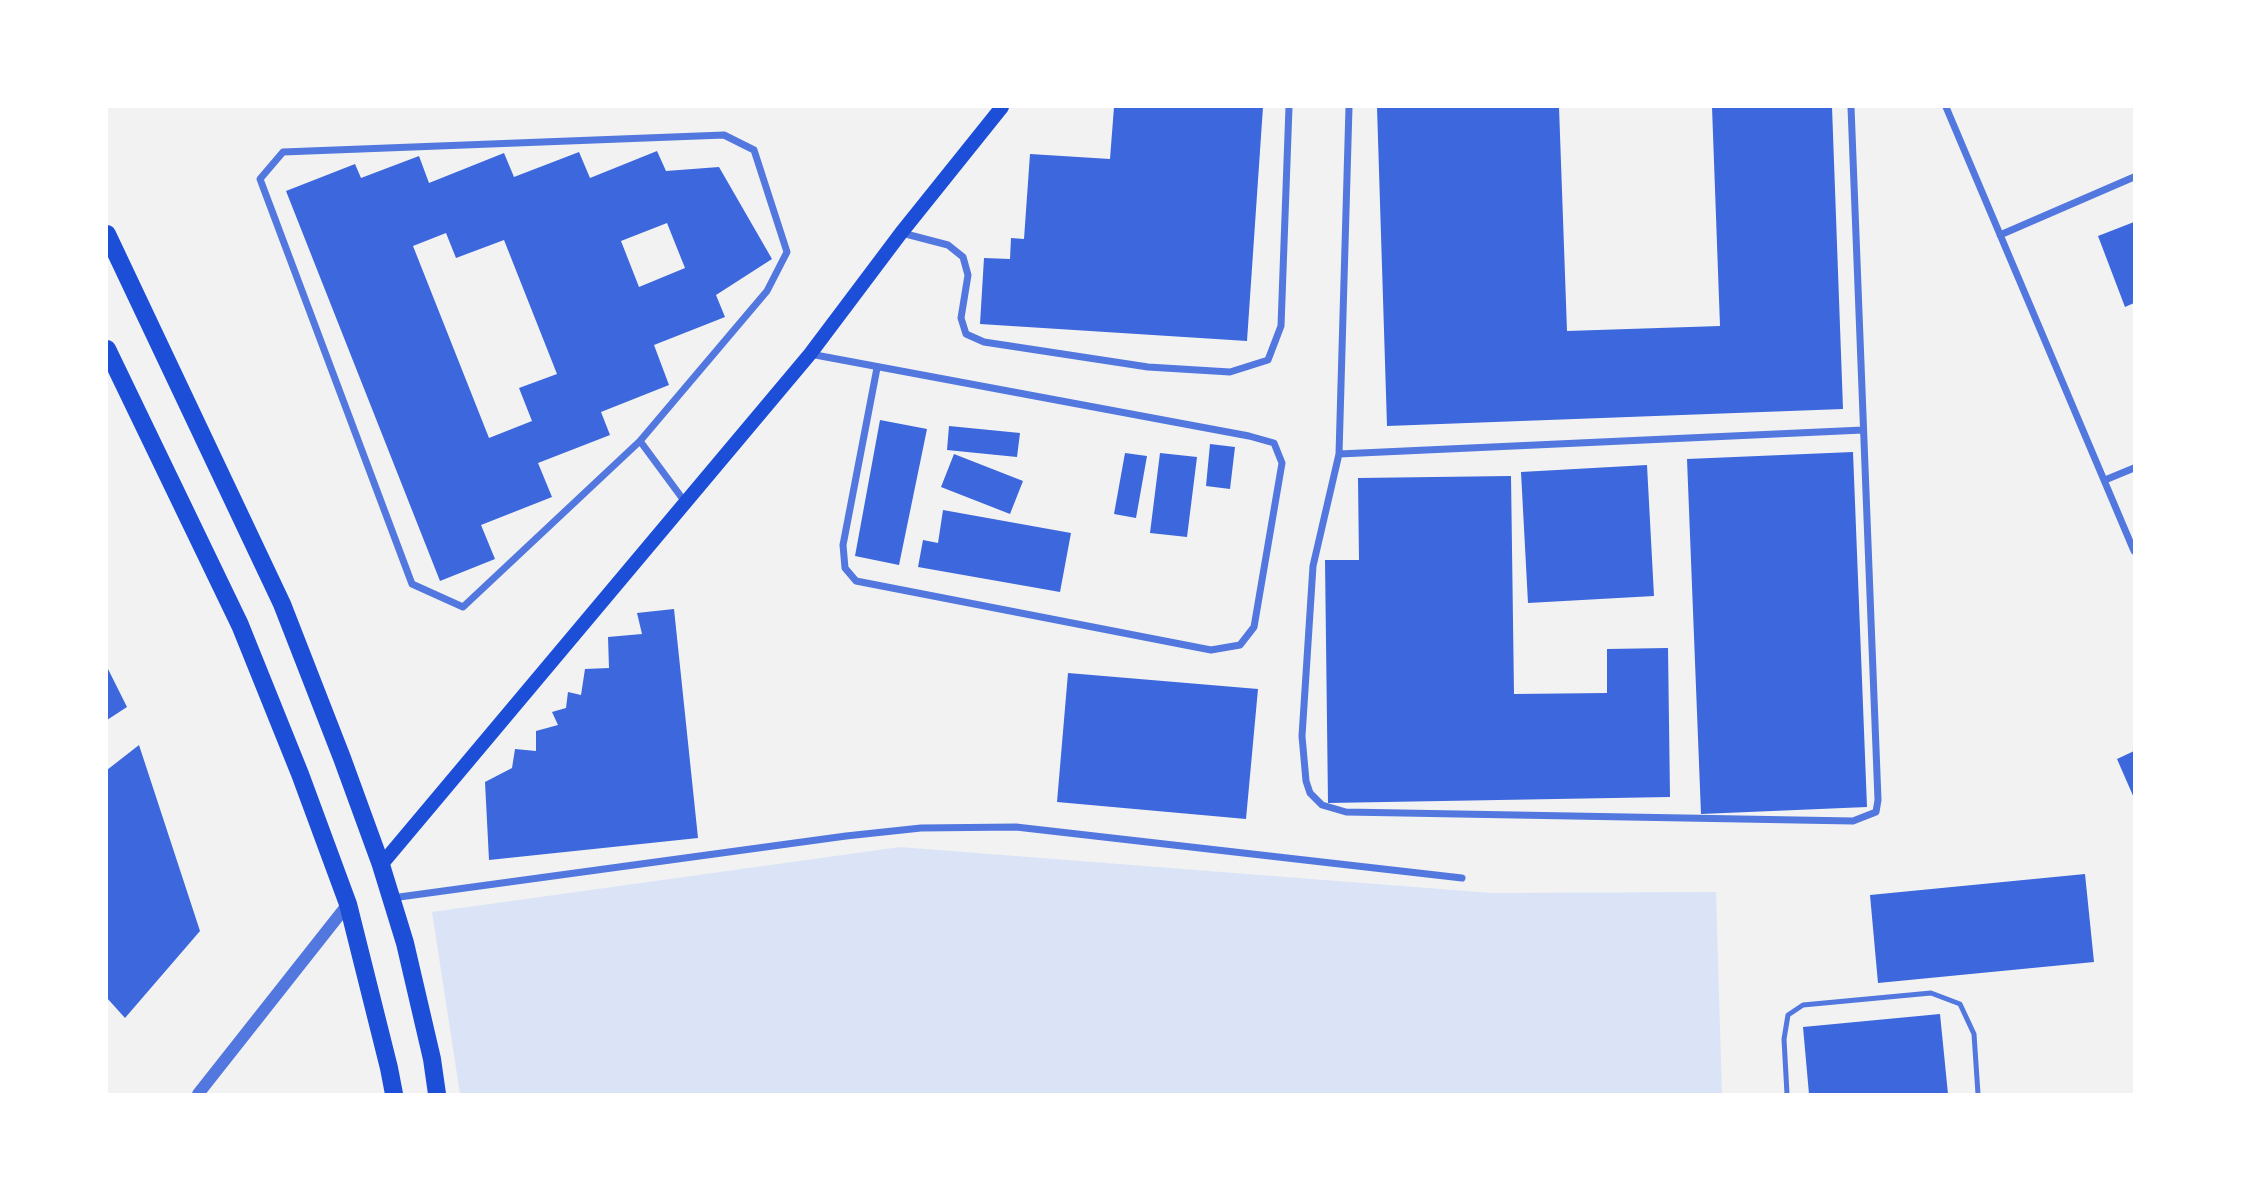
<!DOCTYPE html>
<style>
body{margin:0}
#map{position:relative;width:2241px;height:1201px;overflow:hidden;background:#f2f2f2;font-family:"Zilla Slab",serif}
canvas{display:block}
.frame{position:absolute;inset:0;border:108px solid #fff;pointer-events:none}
</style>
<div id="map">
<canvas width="2241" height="1201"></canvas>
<div class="frame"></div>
</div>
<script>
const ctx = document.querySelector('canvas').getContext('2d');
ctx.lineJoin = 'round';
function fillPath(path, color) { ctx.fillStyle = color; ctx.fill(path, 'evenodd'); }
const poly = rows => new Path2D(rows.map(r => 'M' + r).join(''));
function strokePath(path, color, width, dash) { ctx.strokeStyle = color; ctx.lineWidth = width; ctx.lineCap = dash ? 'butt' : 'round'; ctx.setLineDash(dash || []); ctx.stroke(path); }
const green = poly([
 [900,847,1492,893,1716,892,1722,1094,460,1094,432,912]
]);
const building = poly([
 [1114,107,1263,107,1247,341,980,324,984,258,1010,259,1011,238,1024,239,1030,154,1110,159],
 [1377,107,1559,107,1567,331,1720,326,1712,107,1832,107,1843,409,1387,426],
 [657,151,666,171,719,167,772,259,716,295,725,317,654,345,669,385,601,412,610,435,538,463,552,497,481,525,495,559,440,581,286,191,355,164,361,178,419,156,429,183,504,153,514,177,579,152,590,178],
 [667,223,685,268,639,287,621,241],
 [446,233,456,258,504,240,557,374,519,388,532,421,489,438,413,246],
 [2134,222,2134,303,2125,307,2098,236],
 [880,420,927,429,899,565,855,556],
 [949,426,1020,433,1017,457,947,450],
 [1210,444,1235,447,1230,489,1206,486],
 [1853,452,1867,807,1701,814,1687,459],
 [1125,453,1147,456,1136,518,1114,514],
 [1160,453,1197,457,1187,537,1150,533],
 [954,454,1023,481,1010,514,941,487],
 [1647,465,1654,596,1528,603,1521,472],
 [1511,476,1514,694,1607,693,1607,649,1668,648,1670,797,1328,803,1325,560,1359,560,1358,478],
 [943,510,1071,533,1060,592,918,567,923,540,938,543],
 [674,609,698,838,489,860,485,782,512,768,515,749,536,751,536,731,558,725,552,712,566,708,568,692,581,695,585,669,609,668,608,637,642,634,637,613],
 [107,667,127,707,107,720],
 [1068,673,1258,689,1246,819,1057,802],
 [139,745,200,931,125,1018,107,998,107,770],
 [2134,751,2134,798,2117,759],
 [2085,874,2094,962,1878,983,1870,895],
 [1940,1014,1948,1094,1809,1094,1803,1027]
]);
const service = poly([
 [1787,1094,1784,1039,1788,1015,1803,1005,1931,993,1960,1004,1974,1034,1978,1094]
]);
const minor = poly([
 [1349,107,1339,454,1313,566,1302,736,1306,781,1310,793,1322,805,1346,812,1853,821,1876,812,1878,800,1851,107],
 [1946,107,2134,551],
 [902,233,948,245,963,257,968,275,961,318,966,334,984,342,1148,367,1230,372,1268,360,1281,326,1289,107],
 [2000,235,2134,177],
 [810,354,1249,436,1274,443,1282,463,1254,627,1240,645,1211,650,856,581,845,568,843,545,877,368],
 [640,441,463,607,412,584,260,179,283,152,724,135,754,150,787,252,767,291,640,441,685,502],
 [1339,454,1863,430],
 [2105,480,2134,468],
 [392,898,846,836,921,828,1016,827,1462,878]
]);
const tertiary = poly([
 [198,1094,348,904]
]);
const secondary = poly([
 [381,865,810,354,901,233,1002,107]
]);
const primary = poly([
 [107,234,282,604,342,758,381,865,405,943,432,1059,437,1094],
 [107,349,240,625,300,774,348,904,389,1068,394,1094]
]);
fillPath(green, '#dbe4f7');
fillPath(building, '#3d67dc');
strokePath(service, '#5277de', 5);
strokePath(minor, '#5277de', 7);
strokePath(tertiary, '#5277de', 12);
strokePath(secondary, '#1d4ed8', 14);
strokePath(primary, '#1d4ed8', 18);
</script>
